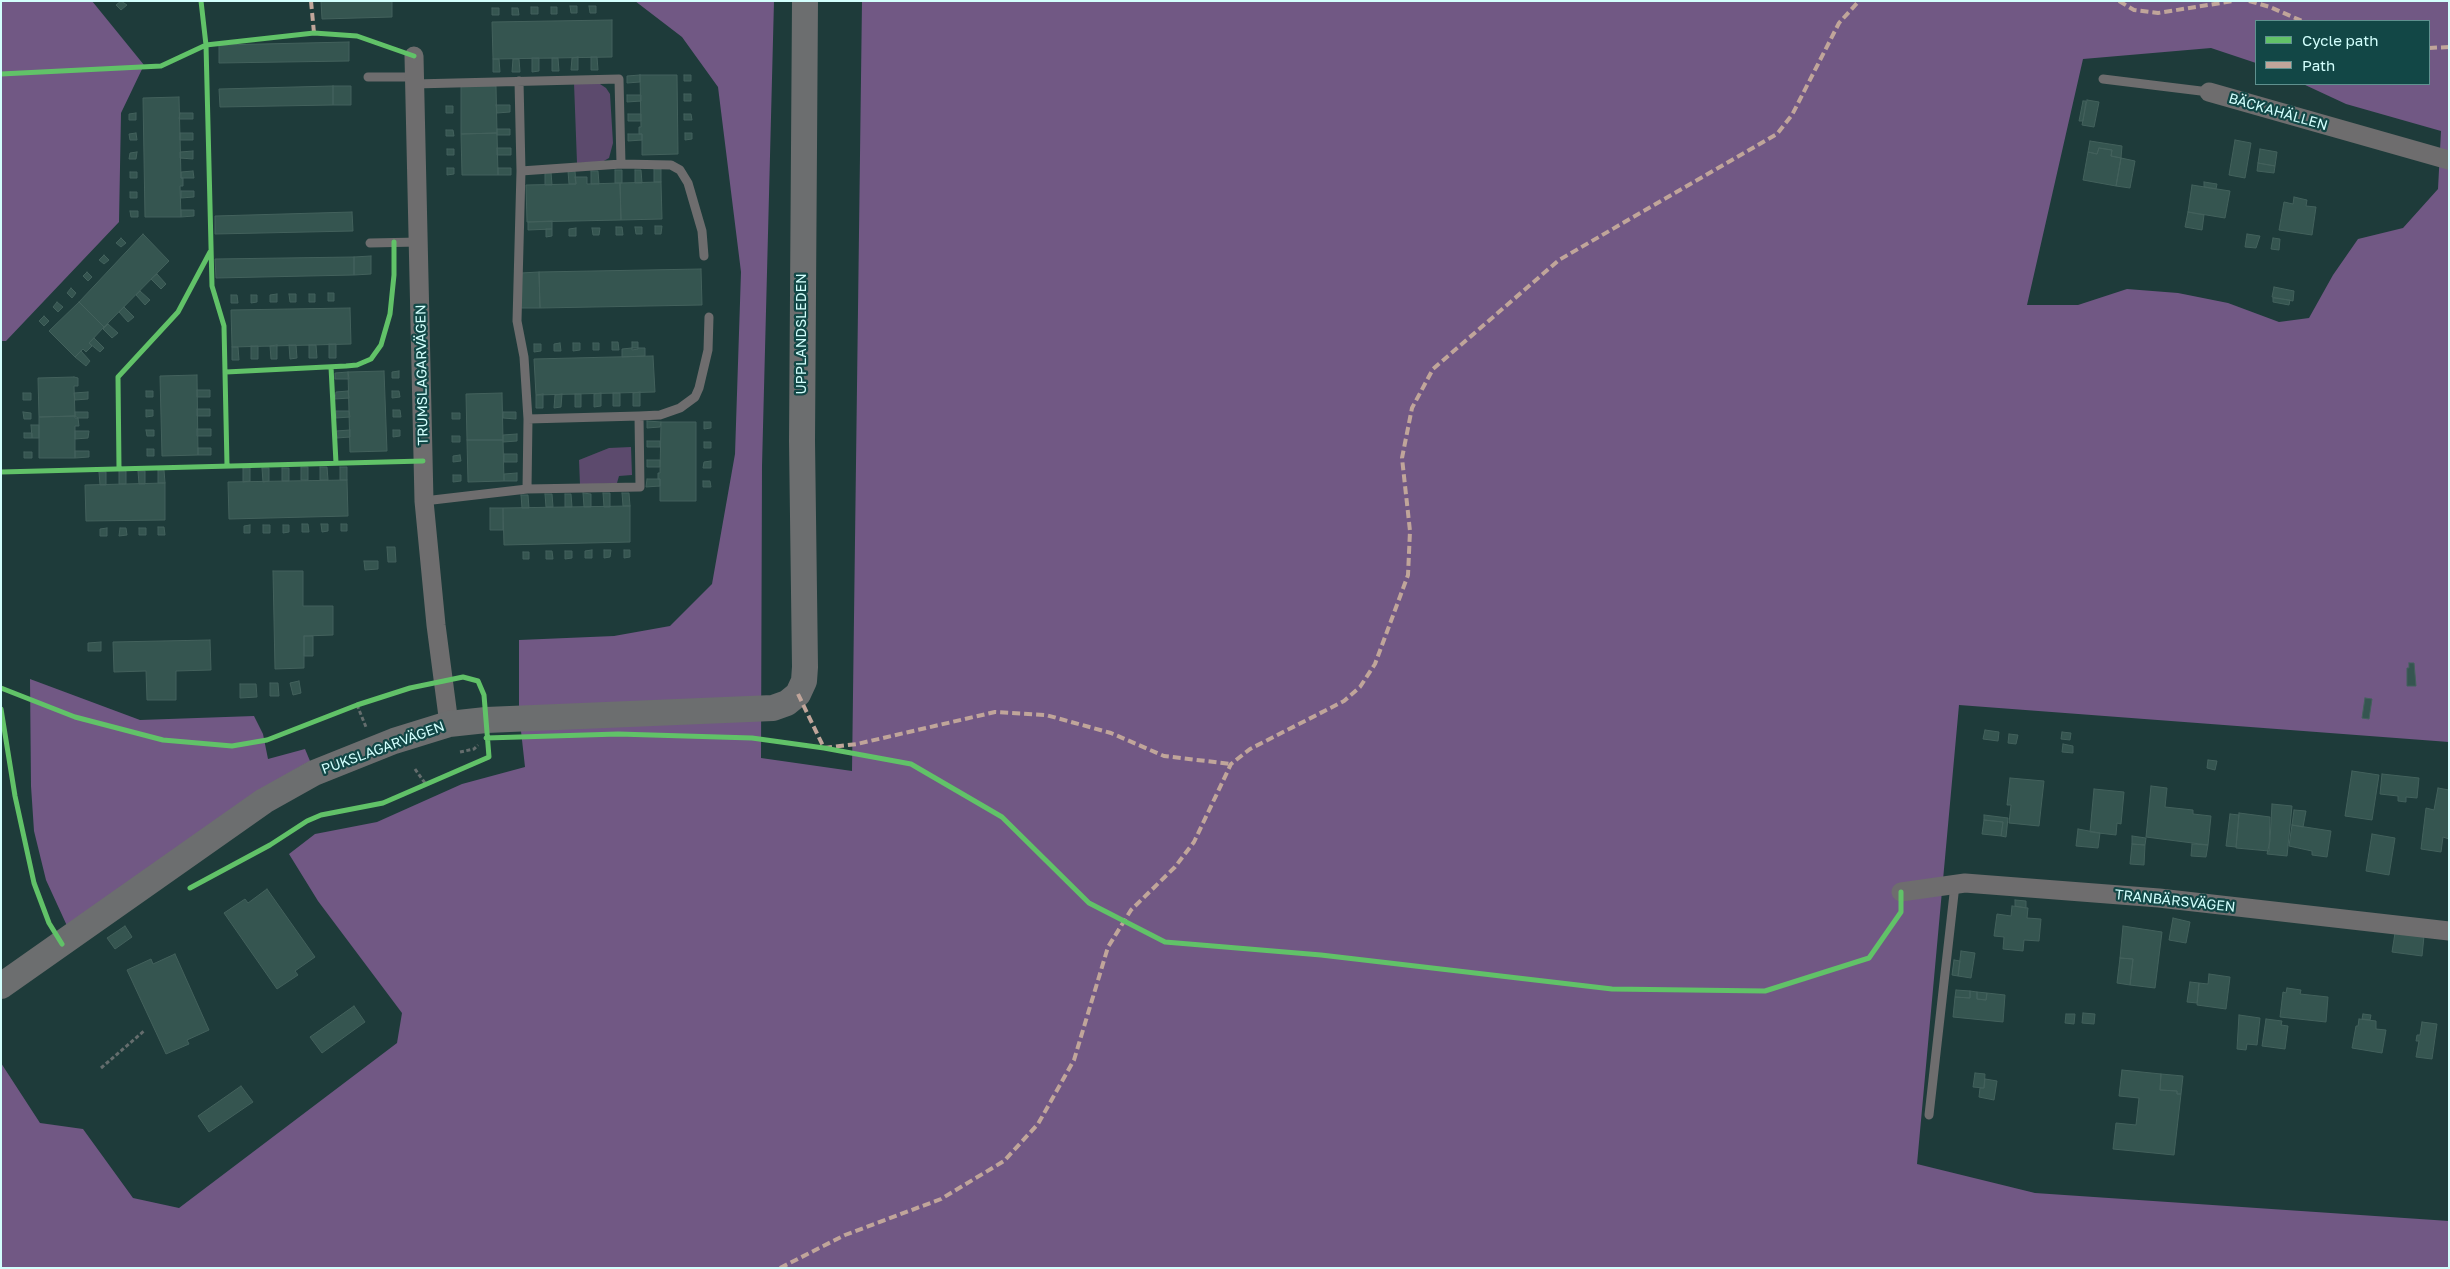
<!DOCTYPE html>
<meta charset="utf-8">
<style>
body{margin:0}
#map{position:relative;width:2450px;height:1269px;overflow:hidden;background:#1e3b3a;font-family:"Golos Text",sans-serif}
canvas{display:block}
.frame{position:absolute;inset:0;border:2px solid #d2fffd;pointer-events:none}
.legend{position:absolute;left:2255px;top:20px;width:175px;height:65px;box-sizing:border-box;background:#124746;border:1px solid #5f918f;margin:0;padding:6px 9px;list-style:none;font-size:15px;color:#d2fffd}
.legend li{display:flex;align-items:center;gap:10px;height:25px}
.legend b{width:25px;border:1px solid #5f918f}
</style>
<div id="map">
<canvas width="2450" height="1269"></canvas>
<div class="frame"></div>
<ul class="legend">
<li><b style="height:6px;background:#61c268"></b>Cycle path</li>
<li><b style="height:6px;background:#c0a59a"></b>Path</li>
</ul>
</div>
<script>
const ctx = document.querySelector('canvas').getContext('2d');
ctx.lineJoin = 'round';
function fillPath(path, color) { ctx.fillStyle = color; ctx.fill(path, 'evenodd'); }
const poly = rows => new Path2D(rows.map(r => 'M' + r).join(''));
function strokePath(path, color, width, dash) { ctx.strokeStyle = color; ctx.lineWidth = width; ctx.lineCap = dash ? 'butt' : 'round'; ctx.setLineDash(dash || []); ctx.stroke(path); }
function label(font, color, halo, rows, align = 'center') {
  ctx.font = font + ' "Golos Text",sans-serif'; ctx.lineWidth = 4.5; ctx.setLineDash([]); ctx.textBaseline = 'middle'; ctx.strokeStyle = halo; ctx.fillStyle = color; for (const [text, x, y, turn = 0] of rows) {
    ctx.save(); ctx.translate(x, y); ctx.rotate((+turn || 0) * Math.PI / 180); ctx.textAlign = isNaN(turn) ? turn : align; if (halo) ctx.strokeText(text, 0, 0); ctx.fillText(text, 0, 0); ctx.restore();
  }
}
const green = poly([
 [574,83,600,84,606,88,610,94,613,143,609,158,602,162,577,163],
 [631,447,632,475,619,476,617,483,580,485,579,460,609,448]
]);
const forest = poly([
 [1,1,92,1,144,65,121,113,119,222,6,341,1,341],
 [635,1,774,1,762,466,761,758,852,771,862,1,2449,1,2449,742,1959,705,1917,1164,2035,1193,2449,1221,2449,1268,1,1268,1,1063,40,1123,83,1129,133,1198,179,1208,397,1043,402,1013,318,901,289,854,315,834,377,822,462,784,525,767,519,713,519,640,614,636,670,626,712,584,735,454,741,272,718,87,682,37],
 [2256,21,2429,21,2429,84,2303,84,2346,104,2441,131,2438,189,2403,228,2358,239,2333,275,2309,318,2279,322,2228,303,2178,293,2127,289,2078,305,2027,305,2083,59,2211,48,2256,63],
 [30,679,140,720,254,716,263,734,268,759,305,749,310,761,250,796,68,928,46,880,34,831,31,786]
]);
const building = poly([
 [121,1,127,5,121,10,116,5,121,1],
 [321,1,392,1,392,17,322,19,321,1],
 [570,6,577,6,577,13,571,13,570,6],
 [589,6,596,6,596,13,590,13,589,6],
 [531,7,538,7,538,14,531,14,531,7],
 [551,7,557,7,557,14,551,14,551,7],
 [492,8,499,8,499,15,492,15,492,8],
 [512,8,518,8,519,15,512,15,512,8],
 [612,20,612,57,493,59,492,22,612,20],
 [349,42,349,61,219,63,219,45,349,42],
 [578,57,578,70,571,70,572,58,578,57],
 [591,57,597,57,598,70,591,70,591,57],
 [532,58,539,58,539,71,532,72,532,58],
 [552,58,558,58,559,71,552,71,552,58],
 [493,59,499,59,500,72,493,72,493,59],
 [513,59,519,59,520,72,512,72,513,59],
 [640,75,677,75,678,154,642,155,642,134,639,134,639,127,641,127,640,75],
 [640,75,640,82,627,83,627,76,640,75],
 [684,75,691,75,691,81,684,81,684,75],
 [333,86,333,105,220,107,219,89,333,86],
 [333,86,351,86,351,105,333,105,333,86],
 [461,86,496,86,497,133,461,134,461,86],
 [684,94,691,94,691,101,684,101,684,94],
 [627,95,641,95,641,101,627,102,627,95],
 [179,97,181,178,183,178,183,186,180,186,181,217,145,217,143,98,179,97],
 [2087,100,2099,102,2094,127,2082,125,2087,100],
 [2083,101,2086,101,2083,121,2079,121,2083,101],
 [496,105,510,105,510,112,497,113,496,105],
 [446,106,453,106,453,113,446,113,446,106],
 [136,113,136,120,129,120,129,114,136,113],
 [180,113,193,113,193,119,179,119,180,113],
 [628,114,641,114,641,121,628,121,628,114],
 [684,114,691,114,692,120,684,120,684,114],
 [497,129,510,129,510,135,497,135,497,129],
 [446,130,453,130,454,136,446,136,446,130],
 [136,133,137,140,130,140,129,134,136,133],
 [180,133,193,133,193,140,180,140,180,133],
 [497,133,498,175,462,175,461,134,497,133],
 [685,133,692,133,692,139,685,140,685,133],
 [628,134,642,134,642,140,628,141,628,134],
 [2235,140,2251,143,2245,178,2229,175,2235,140],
 [2090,141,2122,146,2121,158,2111,156,2112,150,2099,148,2097,154,2088,152,2090,141],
 [497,148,511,148,511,155,497,155,497,148],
 [2099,148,2112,150,2111,156,2121,158,2116,186,2083,180,2088,152,2097,154,2099,148],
 [447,149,454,149,454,155,447,155,447,149],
 [2260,149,2277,152,2275,166,2258,163,2260,149],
 [193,151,193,159,180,158,180,152,193,151],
 [137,152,136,159,129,159,130,153,137,152],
 [2121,158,2135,161,2130,188,2116,186,2121,158],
 [2258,163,2275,166,2274,173,2257,171,2258,163],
 [447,168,454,168,454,174,447,175,447,168],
 [498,168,511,168,511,175,498,175,498,168],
 [654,169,661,169,661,182,654,182,654,169],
 [615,170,622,170,622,183,615,183,615,170],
 [635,170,641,170,642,183,635,183,635,170],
 [193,171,194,178,181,178,181,172,193,171],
 [568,171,575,171,576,184,569,184,568,171],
 [591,171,598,171,599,184,591,184,591,171],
 [130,172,137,172,137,178,130,178,130,172],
 [545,172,551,172,552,185,545,185,545,172],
 [575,177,587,177,587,184,620,183,621,220,527,222,526,185,576,184,575,177],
 [661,182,662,219,621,220,620,183,661,182],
 [2204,182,2217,184,2216,189,2204,187,2204,182],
 [2192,185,2230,191,2225,218,2188,212,2192,185],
 [181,191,194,191,194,197,181,198,181,191],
 [130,192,137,192,137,198,130,198,130,192],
 [2294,197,2307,200,2306,206,2316,207,2312,235,2279,230,2284,202,2293,204,2294,197],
 [181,210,194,210,194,216,181,217,181,210],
 [130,211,138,211,138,217,131,217,130,211],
 [352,212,353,231,215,234,215,216,352,212],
 [2188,212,2204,215,2202,230,2185,227,2188,212],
 [552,221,552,229,528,230,528,222,552,221],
 [655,226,662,226,661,234,655,234,655,226],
 [616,227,622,227,623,235,616,235,616,227],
 [635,227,642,227,642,234,636,234,635,227],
 [576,228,576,236,569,236,569,229,576,228],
 [592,228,600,228,599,235,593,235,592,228],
 [546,229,552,229,552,236,546,237,546,229],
 [143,234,169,261,104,327,79,302,143,234],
 [2247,234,2260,236,2256,248,2245,247,2247,234],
 [121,238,126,243,121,247,116,243,121,238],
 [2273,238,2280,239,2279,250,2271,249,2273,238],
 [104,255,109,260,104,264,99,260,104,255],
 [371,256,371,274,354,275,354,257,371,256],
 [354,257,354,275,216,278,215,259,354,257],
 [701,269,702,305,540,308,539,272,701,269],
 [87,272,92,277,88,281,83,276,87,272],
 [539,272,540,308,521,308,521,273,539,272],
 [157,274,166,284,161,289,151,279,157,274],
 [2274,287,2294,291,2293,301,2272,297,2274,287],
 [71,288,76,293,72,298,67,293,71,288],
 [140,291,150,300,145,305,136,295,140,291],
 [328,293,334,293,334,301,328,301,328,293],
 [277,294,277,302,270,302,270,295,277,294],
 [289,294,296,294,296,302,290,302,289,294],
 [309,294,315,294,315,302,309,302,309,294],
 [231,295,237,295,238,303,231,303,231,295],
 [251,295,257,295,257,302,251,303,251,295],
 [2273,298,2290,300,2289,305,2273,302,2273,298],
 [57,302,63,307,58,312,53,307,57,302],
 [79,302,104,327,89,343,92,346,86,352,83,349,75,357,49,331,79,302],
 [124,307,134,317,128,322,119,312,124,307],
 [350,308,351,344,232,347,231,310,350,308],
 [44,316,49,321,44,326,39,321,44,316],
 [108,324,118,333,112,338,103,329,108,324],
 [94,338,104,348,100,352,89,343,94,338],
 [612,342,618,342,619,350,612,350,612,342],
 [632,342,638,342,638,349,632,350,632,342],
 [560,343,561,351,554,351,554,344,560,343],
 [573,343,580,343,580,350,573,351,573,343],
 [593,343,599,343,599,350,593,350,593,343],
 [329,344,336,344,336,358,329,358,329,344],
 [534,344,541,344,541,351,534,352,534,344],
 [277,345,277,359,271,359,270,346,277,345],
 [289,345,296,345,297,358,290,359,289,345],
 [309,345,316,345,317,358,309,358,309,345],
 [251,346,258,346,258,359,251,359,251,346],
 [232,347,238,347,239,360,232,360,232,347],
 [632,348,645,348,645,356,622,357,622,349,632,348],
 [81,351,90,361,86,366,75,357,81,351],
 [653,356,655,392,536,395,534,359,653,356],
 [384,371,387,451,350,452,348,372,384,371],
 [399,371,399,378,392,378,392,372,399,371],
 [348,372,349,379,335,379,335,373,348,372],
 [197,375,198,455,162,456,160,376,197,375],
 [74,377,78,378,78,386,74,386,75,416,39,417,38,378,74,377],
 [197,390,210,390,210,397,197,397,197,390],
 [146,391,153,391,153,397,146,397,146,391],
 [348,391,349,398,335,399,336,392,348,391],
 [392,391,399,391,400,397,392,398,392,391],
 [88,392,88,399,75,400,74,393,88,392],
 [640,392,640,406,633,406,633,393,640,392],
 [23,393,31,393,31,400,23,400,23,393],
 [502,393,503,440,467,440,466,394,502,393],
 [601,393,601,406,594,407,594,394,601,393],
 [613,393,620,393,620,406,613,406,613,393],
 [543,394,543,408,536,408,536,395,543,394],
 [562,394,561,407,554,408,555,395,562,394],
 [575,394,581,394,581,407,575,407,575,394],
 [197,409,210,409,210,416,197,416,197,409],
 [146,410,153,410,153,416,146,417,146,410],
 [393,410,400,410,401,417,393,417,393,410],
 [336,411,349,411,350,417,336,418,336,411],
 [23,412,31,413,31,419,24,419,23,412],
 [75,412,88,412,88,418,75,418,75,412],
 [503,412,516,412,516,419,503,418,503,412],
 [452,413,460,413,460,419,452,419,452,413],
 [75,416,78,418,79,426,75,426,75,458,39,458,39,417,75,416],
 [647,421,661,422,660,427,647,428,647,421],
 [661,422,696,422,696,501,660,501,660,479,658,479,658,473,660,473,661,422],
 [704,422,711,422,711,428,704,429,704,422],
 [31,425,39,425,39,438,32,438,31,425],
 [197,429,211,429,211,436,197,436,197,429],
 [146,430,154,430,154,436,147,436,146,430],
 [350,430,350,437,337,438,336,431,350,430],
 [393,430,400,430,400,436,393,437,393,430],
 [75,431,89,431,88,438,75,439,75,431],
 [24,433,32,433,32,438,24,438,24,433],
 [517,434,517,441,503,442,503,435,517,434],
 [452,436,460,436,460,442,452,442,452,436],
 [467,440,503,440,504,481,468,482,467,440],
 [647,441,660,441,660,447,647,447,647,441],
 [704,442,711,442,711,448,704,448,704,442],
 [198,448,211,448,211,455,198,455,198,448],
 [147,449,154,449,154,456,147,456,147,449],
 [75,451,89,451,89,457,75,458,75,451],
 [24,452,32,452,32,458,24,458,24,452],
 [504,454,517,454,517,462,504,462,504,454],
 [460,455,461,461,453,462,453,456,460,455],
 [647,460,660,460,660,467,647,467,647,460],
 [711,461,711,468,703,468,704,462,711,461],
 [301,467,308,467,308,480,301,480,301,467],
 [320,467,327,467,328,480,320,480,320,467],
 [340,467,347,467,347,480,340,480,340,467],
 [243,468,250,468,250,481,243,482,243,468],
 [262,468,269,468,269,481,263,482,262,468],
 [282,468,289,468,289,481,282,481,282,468],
 [158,470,164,470,165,483,158,483,158,470],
 [119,471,126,471,126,484,119,484,119,471],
 [138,471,145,471,145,484,139,484,138,471],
 [99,472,106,472,106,485,100,485,99,472],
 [517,473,517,481,504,481,504,474,517,473],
 [453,475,461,475,461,481,453,482,453,475],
 [647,479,660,479,660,486,646,487,647,479],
 [347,480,348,516,229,519,228,482,347,480],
 [703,481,710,481,711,487,703,487,703,481],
 [165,483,165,520,86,521,85,485,165,483],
 [583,493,591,494,591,507,584,507,583,493],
 [603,493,610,493,610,507,604,507,603,493],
 [622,493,629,493,630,506,623,506,622,493],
 [545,494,552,494,553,507,546,507,545,494],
 [565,494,571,494,572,507,565,507,565,494],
 [521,495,528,495,529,508,522,508,521,495],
 [630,506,630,542,504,545,503,508,630,506],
 [490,508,503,508,503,530,490,530,490,508],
 [302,524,308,524,309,532,302,532,302,524],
 [321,524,328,524,328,531,322,532,321,524],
 [341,524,347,524,347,531,341,531,341,524],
 [250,525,250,533,244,533,244,526,250,525],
 [263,525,270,525,270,533,263,533,263,525],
 [283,525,289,525,289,532,283,533,283,525],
 [158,527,164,527,165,535,158,535,158,527],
 [107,528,107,536,100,536,100,529,107,528],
 [120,528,126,528,127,535,119,536,120,528],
 [139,528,146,528,146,535,139,535,139,528],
 [387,547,395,547,396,562,388,562,387,547],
 [592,550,592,558,585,558,585,551,592,550],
 [604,550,611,550,610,557,604,558,604,550],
 [624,550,630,550,630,557,624,558,624,550],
 [546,551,552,551,553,559,546,559,546,551],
 [565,551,572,551,572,558,565,559,565,551],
 [523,552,529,552,529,559,523,559,523,552],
 [364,561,378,561,378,569,365,570,364,561],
 [273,571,303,571,303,606,333,606,333,635,304,636,304,668,275,669,273,571],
 [304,636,313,636,313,656,304,656,304,636],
 [210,640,211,670,176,671,176,700,147,700,146,671,114,672,113,642,210,640],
 [101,642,101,651,88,651,88,643,101,642],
 [2409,663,2414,663,2416,686,2407,686,2407,668,2409,668,2409,663],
 [299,681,301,693,293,695,290,683,299,681],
 [270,683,278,683,279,696,270,696,270,683],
 [240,684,256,684,257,697,240,698,240,684],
 [2365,698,2372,699,2369,719,2362,718,2365,698],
 [1985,730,1999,732,1998,741,1983,739,1985,730],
 [2062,732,2071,733,2070,740,2061,739,2062,732],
 [2009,734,2018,735,2016,744,2008,743,2009,734],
 [2063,744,2073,746,2073,753,2062,752,2063,744],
 [2208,760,2217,761,2215,770,2207,768,2208,760],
 [2352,771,2379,775,2372,820,2345,816,2352,771],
 [2382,774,2419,778,2417,798,2406,797,2406,802,2398,801,2398,796,2380,794,2382,774],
 [2010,778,2044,781,2039,826,2009,823,2011,805,2007,805,2010,778],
 [2151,786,2167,788,2165,807,2193,810,2193,814,2211,816,2208,845,2146,837,2151,786],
 [2438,788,2449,790,2449,839,2443,837,2441,852,2421,849,2426,808,2434,810,2438,788],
 [2094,789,2124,792,2121,824,2117,823,2116,835,2090,832,2094,789],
 [2272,804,2292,806,2287,856,2267,854,2270,841,2272,804],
 [2294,810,2306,811,2303,827,2292,825,2294,810],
 [2239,813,2270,817,2269,851,2236,848,2239,813],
 [2230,814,2239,815,2236,847,2226,846,2230,814],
 [1984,815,2008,818,2006,837,2001,836,2003,822,1984,820,1984,815],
 [1984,820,2003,822,2001,836,1982,834,1984,820],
 [2292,825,2331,831,2327,857,2312,855,2312,851,2289,846,2292,825],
 [2078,829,2100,833,2098,848,2076,846,2078,829],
 [2372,834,2395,838,2389,875,2366,871,2372,834],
 [2132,836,2146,838,2145,845,2132,844,2132,836],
 [2132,844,2145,845,2144,865,2130,864,2132,844],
 [2192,844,2208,845,2206,857,2191,856,2192,844],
 [267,889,315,957,295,971,298,975,277,989,224,913,245,899,248,903,267,889],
 [2015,900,2026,901,2026,908,2015,906,2015,900],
 [2012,906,2028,908,2027,918,2041,919,2039,941,2024,940,2023,951,2003,949,2004,937,1994,936,1997,914,2011,916,2012,906],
 [2173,918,2190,922,2186,943,2169,940,2173,918],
 [125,926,132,937,115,949,107,938,125,926],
 [2123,926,2162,932,2155,988,2130,985,2133,959,2120,958,2123,926],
 [2395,933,2424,936,2422,956,2392,952,2395,933],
 [1961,951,1975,953,1971,978,1958,976,1961,951],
 [175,954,209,1030,187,1040,189,1044,166,1054,127,970,151,959,153,964,175,954],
 [2120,958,2133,959,2130,985,2117,983,2120,958],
 [1954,960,1960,961,1958,976,1952,975,1954,960],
 [2209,974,2230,977,2226,1009,2197,1005,2199,983,2208,984,2209,974],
 [2190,982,2199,983,2197,1003,2187,1002,2190,982],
 [2287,988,2301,990,2300,994,2328,997,2326,1022,2280,1017,2283,992,2286,993,2287,988],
 [1956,990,1970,991,1970,998,1955,997,1956,990],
 [1970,991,1977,992,1977,999,1986,1000,1987,993,2005,995,2003,1022,1953,1017,1955,997,1970,998,1970,991],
 [1977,992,1987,993,1986,1000,1977,999,1977,992],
 [354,1006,365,1022,322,1053,310,1037,354,1006],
 [2083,1013,2095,1014,2094,1024,2082,1023,2083,1013],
 [2066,1014,2075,1014,2074,1024,2065,1023,2066,1014],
 [2363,1014,2371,1015,2370,1020,2362,1019,2363,1014],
 [2239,1015,2260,1018,2257,1045,2247,1044,2246,1050,2237,1049,2239,1015],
 [2266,1019,2282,1021,2281,1025,2288,1026,2285,1049,2262,1046,2266,1019],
 [2359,1019,2376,1021,2376,1029,2386,1030,2382,1053,2352,1048,2356,1026,2358,1026,2359,1019],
 [2422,1022,2437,1024,2432,1059,2416,1057,2419,1041,2416,1041,2417,1035,2420,1035,2422,1022],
 [2122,1070,2161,1074,2160,1090,2177,1091,2177,1094,2181,1094,2174,1155,2113,1149,2116,1123,2136,1125,2139,1098,2119,1096,2122,1070],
 [1975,1073,1985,1074,1984,1088,1973,1087,1975,1073],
 [2161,1074,2183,1076,2181,1094,2177,1094,2177,1091,2160,1090,2161,1074],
 [1985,1079,1997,1081,1994,1100,1979,1097,1980,1088,1984,1088,1985,1079],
 [241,1086,253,1102,209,1132,198,1116,241,1086]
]);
const path = poly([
 [357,705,366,727],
 [460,752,474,749,478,745],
 [415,769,425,783],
 [101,1068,144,1031]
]);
const lane = poly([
 [368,77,415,77],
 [2103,79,2209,92],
 [519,81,521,171,517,321,524,357,528,419,527,489],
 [414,84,619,79,621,164],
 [521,171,621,164,671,165,680,170,688,183,702,231,704,256],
 [370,243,419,242],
 [528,419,639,416,660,415,680,408,695,397,699,388,708,350,709,317],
 [424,501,527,489,640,487,639,416],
 [1929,1115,1955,885]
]);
const street = poly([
 [414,56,424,501,436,625,449,724],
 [2209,92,2449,160],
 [1901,892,1965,883,2159,898,2449,931]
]);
const secondary = poly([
 [1,986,264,801,314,773,394,741,449,724,486,720,773,708,787,703,798,694,804,681,805,667,802,441,805,1]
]);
const quiet = poly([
 [311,1,314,33],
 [2119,1,2134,10,2158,13,2233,1],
 [2249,1,2270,7,2302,21],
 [2429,48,2449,47],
 [798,694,824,748,857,744,995,712,1046,715,1111,733,1164,756,1231,764],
 [780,1268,845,1235,941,1199,1004,1161,1038,1124,1074,1060,1108,947,1131,910,1175,867,1194,842,1231,764,1250,749,1344,701,1360,687,1375,664,1408,575,1410,531,1402,458,1412,408,1433,369,1559,260,1777,134,1792,115,1839,23,1859,1]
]);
const cycleway = poly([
 [201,1,206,45,212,286,224,326,227,465],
 [1,74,161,66,206,45,314,33,357,36,414,56],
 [331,367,336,463],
 [226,372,346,366,357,365,371,359,381,345,390,314,394,275,394,242],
 [119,468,118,377,178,312,210,252],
 [1,472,423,461],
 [1,688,75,717,163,740,232,746,267,740,357,705,410,688,463,677,478,681,484,695,489,757,383,803,321,815,307,821,270,845,190,888],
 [1,709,15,796,34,883,49,923,62,944],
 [486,738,618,734,752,738,824,748,911,764,1002,817,1089,903,1165,942,1321,955,1612,989,1765,991,1869,958,1901,912,1901,892]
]);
const streetNames = [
 ["BÄCKAHÄLLEN",2278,112,16],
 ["UPPLANDSLEDEN",802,334,-90],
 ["TRUMSLAGARVÄGEN",422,375,-91],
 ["PUKSLAGARVÄGEN",383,748,-20],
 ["TRANBÄRSVÄGEN",2175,901,6]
];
fillPath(green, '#5c4a6d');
fillPath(forest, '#715884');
fillPath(building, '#355550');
strokePath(building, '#43615c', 1);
strokePath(path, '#646d6d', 3, [4, 2.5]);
strokePath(lane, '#6e6d6e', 9);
strokePath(street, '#6e6d6e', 19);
strokePath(secondary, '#6c6e6f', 26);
strokePath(quiet, '#c0a59a', 4, [8, 4]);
strokePath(cycleway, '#61c268', 5);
label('14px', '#d2fffd', '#124746', streetNames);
</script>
